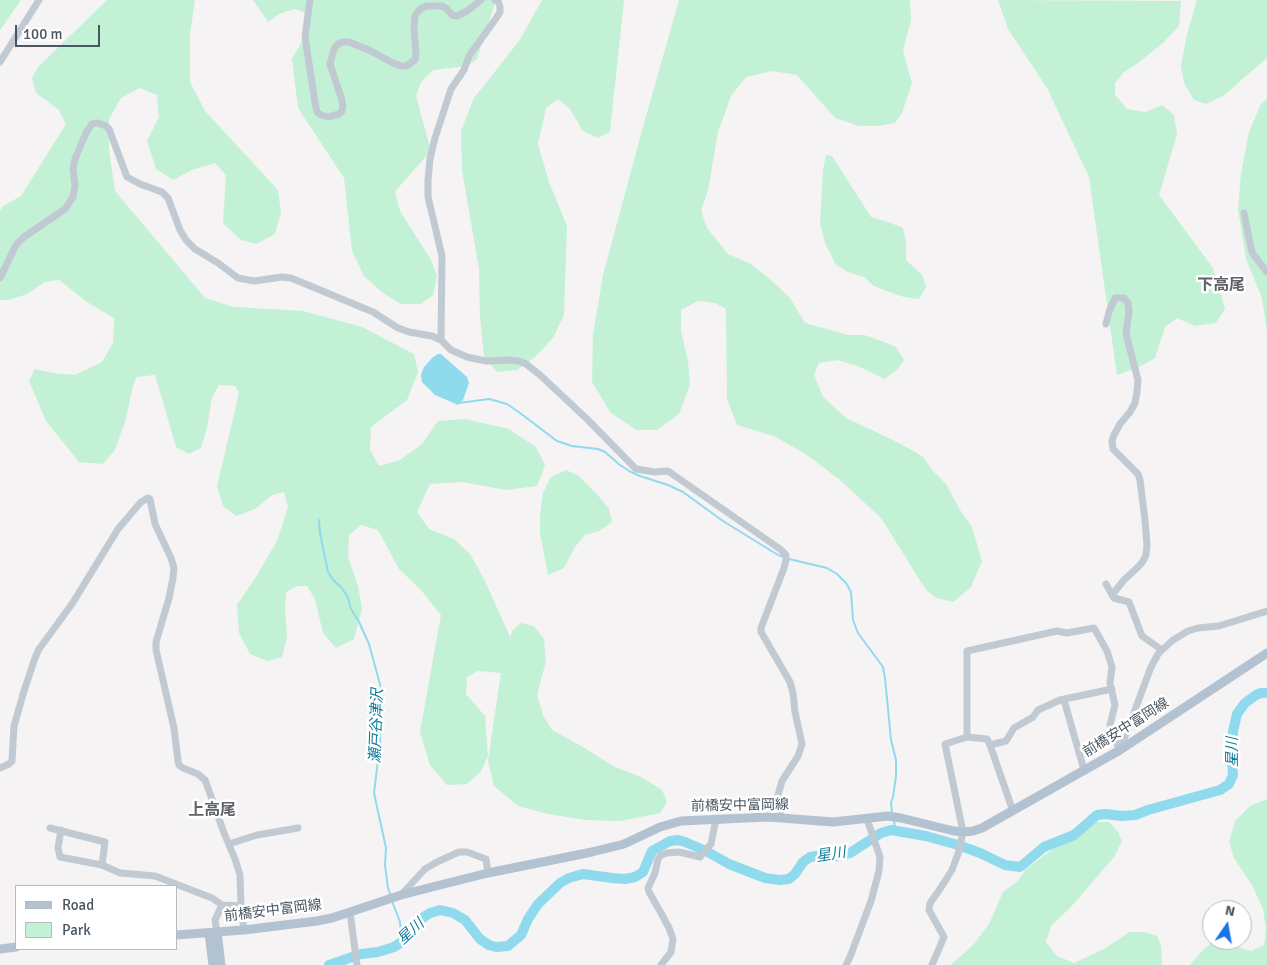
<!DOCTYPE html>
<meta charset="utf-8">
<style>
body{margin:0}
#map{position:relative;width:1267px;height:965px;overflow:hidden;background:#f5f3f3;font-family:Signika,sans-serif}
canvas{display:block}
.legend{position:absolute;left:15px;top:885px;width:162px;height:65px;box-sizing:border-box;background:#fff;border:1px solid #b7bbc0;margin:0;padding:6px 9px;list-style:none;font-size:15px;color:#4a5661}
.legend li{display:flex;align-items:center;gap:10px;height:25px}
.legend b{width:25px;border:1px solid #b7bbc0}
.north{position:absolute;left:1202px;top:900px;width:50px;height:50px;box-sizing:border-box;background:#fff;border:1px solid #b7bbc0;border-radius:50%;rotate:12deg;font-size:14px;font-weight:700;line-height:20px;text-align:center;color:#4a5661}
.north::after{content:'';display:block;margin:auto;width:18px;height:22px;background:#1a73e8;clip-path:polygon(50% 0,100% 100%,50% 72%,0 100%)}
.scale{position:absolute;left:15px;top:25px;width:85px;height:22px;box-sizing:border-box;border:2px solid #4a5661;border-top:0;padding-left:6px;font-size:15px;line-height:18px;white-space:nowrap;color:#4a5661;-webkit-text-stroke:4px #fff;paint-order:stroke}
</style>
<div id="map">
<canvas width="1267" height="965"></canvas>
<ul class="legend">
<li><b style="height:6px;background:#b3c2d1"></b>Road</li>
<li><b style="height:14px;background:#c3f1d5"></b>Park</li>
</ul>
<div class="north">N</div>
<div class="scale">100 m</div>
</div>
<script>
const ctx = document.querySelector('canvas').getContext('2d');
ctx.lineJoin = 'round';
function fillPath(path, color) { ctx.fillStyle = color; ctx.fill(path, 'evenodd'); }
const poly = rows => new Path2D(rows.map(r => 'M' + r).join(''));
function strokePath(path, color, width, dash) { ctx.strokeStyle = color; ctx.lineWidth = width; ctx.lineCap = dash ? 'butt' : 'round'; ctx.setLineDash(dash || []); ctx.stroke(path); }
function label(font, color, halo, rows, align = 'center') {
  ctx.font = font + ' Signika,"Noto Sans JP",sans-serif'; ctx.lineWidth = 5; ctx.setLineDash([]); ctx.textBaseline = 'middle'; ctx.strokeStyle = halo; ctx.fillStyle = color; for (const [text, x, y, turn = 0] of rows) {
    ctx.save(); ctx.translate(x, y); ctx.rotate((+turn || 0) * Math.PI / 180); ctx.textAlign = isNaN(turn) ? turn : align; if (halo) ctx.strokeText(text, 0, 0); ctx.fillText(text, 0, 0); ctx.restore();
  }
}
const green = poly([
 [0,0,21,0,0,30],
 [107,0,195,0,190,34,190,82,205,111,278,190,281,213,275,234,256,244,241,240,223,223,226,175,215,163,192,170,173,180,156,169,147,141,159,117,157,95,140,88,121,98,109,119,109,150,115,191,205,298,234,307,303,311,362,327,414,354,418,372,407,400,371,427,370,450,379,466,400,460,422,444,438,421,465,419,509,429,536,447,545,465,537,486,506,490,462,482,430,484,417,512,429,529,454,539,470,554,485,581,510,637,513,630,521,623,534,626,544,639,546,661,537,695,543,715,552,730,581,746,615,767,641,777,662,790,667,802,660,813,620,821,586,820,548,814,518,806,494,786,488,760,501,673,478,671,467,677,466,694,485,716,488,756,481,771,467,784,447,785,430,765,420,732,441,615,421,590,399,569,378,530,361,525,349,535,348,557,358,586,362,609,354,639,336,648,323,633,315,599,307,586,297,586,286,592,285,611,287,637,282,657,267,661,250,654,239,633,237,605,256,577,277,541,288,507,284,492,272,495,255,509,236,516,223,506,217,486,239,393,235,386,219,385,212,397,207,428,201,448,189,454,176,447,155,375,136,377,132,390,126,419,115,450,103,464,79,462,46,421,29,381,35,369,53,373,75,375,102,362,113,343,114,318,87,302,59,280,45,282,27,294,9,300,0,300,0,211,3,206,21,196,66,124,59,110,36,93,32,78,38,67],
 [253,0,496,0,477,59,467,66,433,70,421,82,416,96,431,151,404,181,395,192,400,211,431,260,437,276,433,295,421,304,401,304,383,293,364,276,352,251,344,178,298,108,292,59,309,29,309,14,294,9,279,14,268,22],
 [542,0,624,0,610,132,598,138,583,131,570,109,558,99,546,108,538,144,549,182,567,226,564,315,553,338,535,357,517,370,497,372,484,356,480,317,479,269,462,170,461,131,474,98,519,41],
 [679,0,910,0,911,20,903,51,912,83,902,113,895,123,878,126,859,126,835,118,797,75,772,71,746,77,731,96,718,132,708,190,701,211,707,228,728,254,751,264,771,280,790,298,805,323,848,335,864,335,881,341,896,347,904,360,897,370,884,379,860,367,838,360,819,363,814,375,823,397,846,418,899,443,922,456,934,472,946,484,960,510,972,527,982,561,971,587,953,602,936,598,926,590,881,518,840,480,807,455,774,436,737,425,727,399,726,309,715,303,698,301,681,310,681,331,688,361,690,385,679,414,657,430,636,430,610,412,592,382,593,335,603,275,643,127],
 [998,0,1181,1,1179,26,1163,43,1138,63,1124,72,1115,83,1115,95,1127,109,1146,112,1162,105,1174,115,1177,134,1159,195,1213,268,1225,309,1216,323,1195,326,1177,318,1165,327,1155,358,1139,367,1117,375,1089,177,1047,88,1008,29],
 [1197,0,1267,0,1267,58,1223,96,1206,104,1194,100,1184,83,1181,66,1187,34],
 [1267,99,1267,332,1262,298,1246,259,1238,209,1241,174,1249,132,1261,104],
 [826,155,832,156,871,217,888,222,903,228,906,242,906,260,922,275,926,287,919,299,904,297,887,291,874,286,864,277,848,272,836,265,825,243,820,223,823,170],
 [566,470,579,476,597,494,609,509,612,522,599,531,585,535,575,547,564,568,548,575,540,533,540,516,543,493,551,477],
 [1267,799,1267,965,1190,965,1204,949,1215,940,1251,951,1264,945,1266,929,1263,909,1252,885,1234,858,1229,842,1235,821,1250,806],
 [1089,822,1109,822,1118,832,1122,841,1114,857,1071,907,1051,926,1046,942,1057,956,1074,963,1104,949,1130,932,1145,932,1157,936,1161,946,1162,965,951,965,974,944,989,924,1003,892,1018,881,1026,869]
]);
const water = poly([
 [438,354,441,354,467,377,469,383,463,400,458,405,435,395,422,382,421,375,424,367,433,357]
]);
const stream = poly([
 [459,403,489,399,507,404,520,413,557,441,572,446,598,449,605,452,620,465,631,472,640,476,668,485,683,492,723,521,778,555,784,557],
 [319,520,320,533,328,572,334,581,342,588,348,598,351,609,359,622,369,644,381,688,380,744,374,793,386,848,385,865,388,888,391,896],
 [789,559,827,568,837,574,846,583,851,592,853,620,858,633,883,667,885,678,891,740,896,760,896,776,893,797,891,802,892,812],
 [894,820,895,830],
 [392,901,400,922,402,942]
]);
const river = poly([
 [329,965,361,954,378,952,394,947,403,941,415,923,430,913,440,910,453,913,465,920,480,939,489,945,496,947,508,946,521,935,528,919,538,904,560,883,569,878,583,874,612,878,625,879,635,877,643,872,652,851,670,841,678,840,685,842,706,851,729,864,765,878,780,880,789,879,795,874,803,862,810,857,817,856,833,857,850,853,881,833,891,830,926,836,958,845,980,853,1005,865,1020,867,1044,847,1074,835,1097,815,1105,814,1122,816,1135,815,1148,810,1220,790,1229,784,1233,775,1232,757,1233,731,1237,714,1245,703,1256,695,1261,693,1267,693]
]);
const minor = poly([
 [310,0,305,37,315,103,317,112,321,115,328,117,339,114,342,111,343,107,341,97,330,64,334,49,338,44,342,42,349,42,371,51,393,63,401,66,406,66,415,60,416,53,414,28,415,16,420,9,426,6,442,6,446,8,452,15,457,16,467,11,481,0],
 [0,62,39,0],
 [1244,213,1251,248,1253,254,1267,272],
 [0,278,16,245,24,237,65,209,73,197,75,186,73,169,75,159,86,133,92,124,98,123,106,126,109,129,127,177,140,184,162,192,168,198,180,230,186,240,195,249,218,263,238,278,254,281,282,277,291,278,373,312,398,328,409,332,432,336,441,340,451,350,467,357,486,361,509,360,519,361,526,364,540,375,587,419,636,469,655,472,668,471,780,549,786,555,786,560,784,568,761,628,761,632,790,682,793,693,795,712,802,744,798,756,782,781,778,795,781,817],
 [1106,324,1109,312,1115,298,1124,298,1128,303,1129,311,1126,334,1138,380,1137,392,1135,403,1130,412,1120,424,1114,435,1112,441,1113,449,1138,474,1140,480,1145,520,1147,545,1146,555,1143,561,1139,566,1124,580,1112,595],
 [441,340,442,256,428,197,428,180,430,159,435,138,451,89,464,70,469,56,497,17,500,12,500,7,498,1,495,0],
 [1106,584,1114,598,1129,602,1142,636,1162,650],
 [1064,700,1084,770],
 [967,737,967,651,1057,631,1067,633,1094,628,1107,651,1112,667,1110,683,1115,705,1110,725,1111,731,1120,750,1151,667,1158,654,1162,650,1173,640,1188,631,1198,628,1219,626,1267,611],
 [990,745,1006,741,1014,728,1033,717,1038,710,1060,700,1112,689],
 [0,768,9,764,12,761,14,726,24,691,35,658,39,649,72,604,118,529,141,502,148,498,150,499,155,524,171,558,174,568,173,578,169,598,156,642,156,650,174,728,178,761,179,765,183,768,198,774,205,780,208,788,224,833,235,859,240,875,241,906,244,930],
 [50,828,105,842,102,865],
 [61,830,58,848,60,857,102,865,120,873,155,876,212,898,222,905,241,906],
 [229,844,257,835,298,828],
 [401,895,425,869,437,862,459,852,467,852,486,859,488,873],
 [350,912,357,965],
 [217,932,215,920,222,905],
 [661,965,671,952,673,939,669,928,661,913,649,892,648,888,655,873,658,859,661,855,667,853,679,852,700,857,711,844,716,819],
 [846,965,850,957,871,901,879,871,880,857,867,819],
 [932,965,944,937,929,910,930,903,940,889,952,870,959,851,963,832,945,744,967,737,987,739,990,745,1013,811]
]);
const major = poly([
 [217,932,221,965],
 [209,933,213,965],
 [176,935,244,930,317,921,332,918,401,895,444,884,488,873,592,852,624,844,660,827,681,821,768,817,833,822,888,816,901,818,954,831,963,832,973,831,982,828,1120,750,1267,653],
 [0,949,16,947]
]);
const streetNames = [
 ["前橋安中富岡線",1126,728,-32],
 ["前橋安中富岡線",740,806,-1],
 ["前橋安中富岡線",273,911,-7]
];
const waterNames = [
 ["瀬戸谷津沢",377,726,-88],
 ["星川",1233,752,-90],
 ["星川",831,855,-9],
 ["星川",411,932,-43]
];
const quarterNames = [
 ["下高尾",1221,286],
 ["上高尾",212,811]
];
fillPath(green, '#c3f1d5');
fillPath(water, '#90daee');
strokePath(stream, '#90daee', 2);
strokePath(river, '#90daee', 10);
strokePath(minor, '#c1cad2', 7);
strokePath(major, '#b3c2d1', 9);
label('14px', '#4a5661', '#fff', streetNames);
label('italic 15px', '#0c7c9b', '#fff', waterNames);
label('bold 16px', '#5f6368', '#fff', quarterNames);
</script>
